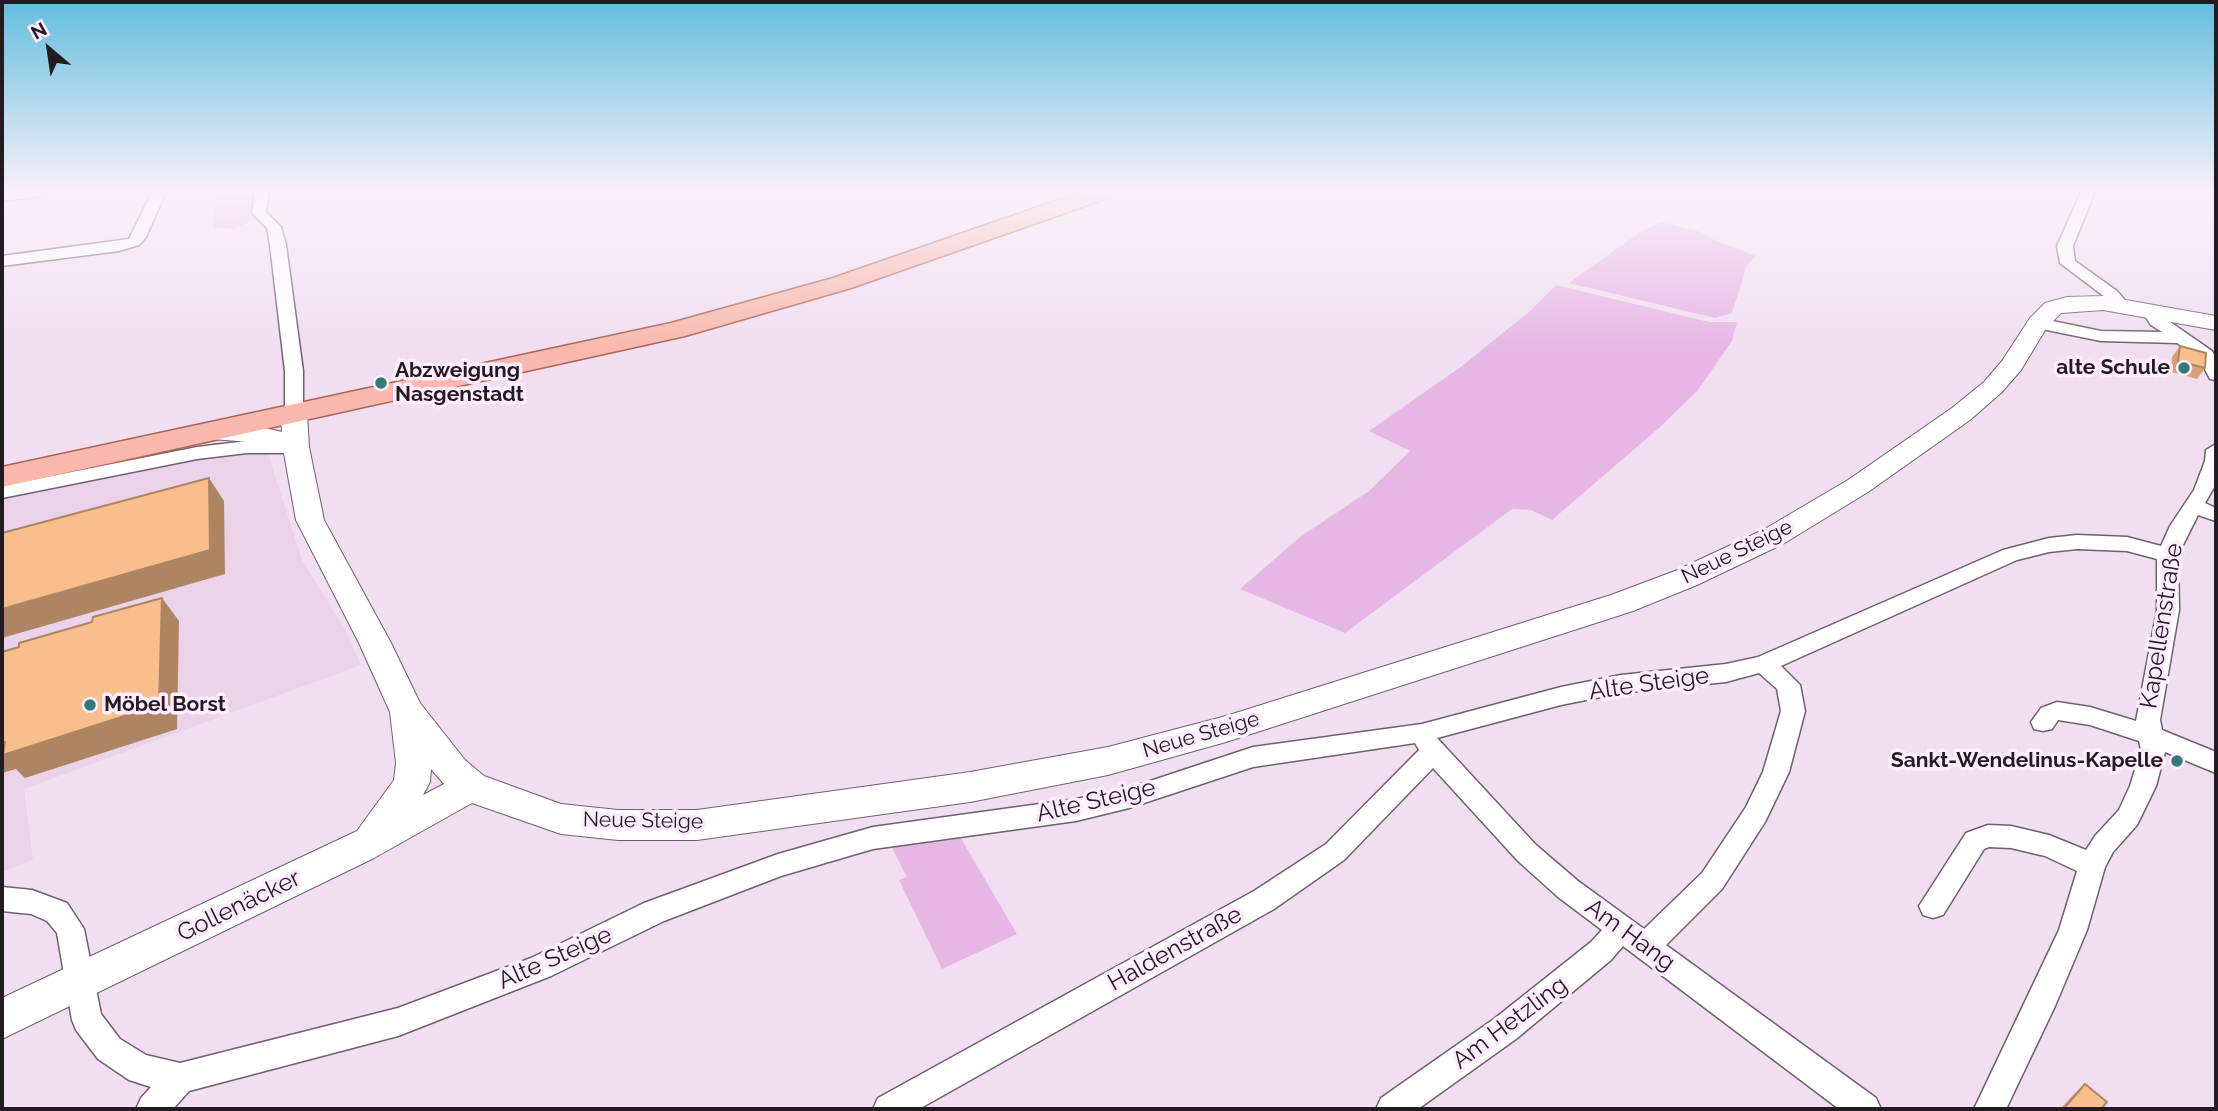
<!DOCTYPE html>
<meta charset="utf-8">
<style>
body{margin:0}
#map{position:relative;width:2218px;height:1111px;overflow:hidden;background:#f1dff1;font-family:Raleway,sans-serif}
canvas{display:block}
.frame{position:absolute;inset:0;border:4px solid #221b22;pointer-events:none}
.north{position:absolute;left:14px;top:14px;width:70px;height:70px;-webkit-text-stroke:5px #ffecfe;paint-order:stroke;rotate:331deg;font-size:19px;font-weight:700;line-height:28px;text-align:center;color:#221b22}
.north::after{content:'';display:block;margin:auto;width:24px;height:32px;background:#221b22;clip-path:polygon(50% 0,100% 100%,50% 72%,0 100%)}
</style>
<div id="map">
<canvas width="2218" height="1111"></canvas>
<div class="frame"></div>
<div class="north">N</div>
</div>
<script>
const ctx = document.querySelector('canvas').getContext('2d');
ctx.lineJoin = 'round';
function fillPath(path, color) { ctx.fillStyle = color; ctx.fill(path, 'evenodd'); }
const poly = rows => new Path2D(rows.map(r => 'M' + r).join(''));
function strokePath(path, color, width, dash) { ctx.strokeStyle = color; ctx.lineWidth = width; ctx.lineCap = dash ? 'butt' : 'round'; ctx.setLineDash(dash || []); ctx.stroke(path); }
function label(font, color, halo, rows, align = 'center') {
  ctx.font = font + ' Raleway,sans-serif'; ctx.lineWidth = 7; ctx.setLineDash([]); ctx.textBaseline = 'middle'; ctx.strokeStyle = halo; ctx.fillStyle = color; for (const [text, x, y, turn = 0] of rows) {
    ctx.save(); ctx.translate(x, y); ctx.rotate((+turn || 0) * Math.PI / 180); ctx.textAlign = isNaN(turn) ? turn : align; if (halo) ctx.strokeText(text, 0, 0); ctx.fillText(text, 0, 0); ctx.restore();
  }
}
const built = poly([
 [266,447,302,560,345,629,361,665,24,789,33,860,2,872,2,492,197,453]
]);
const green = poly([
 [218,192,257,192,257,219,233,229,213,228],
 [1661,222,1701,232,1712,239,1756,256,1747,265,1732,313,1715,318,1569,283,1642,231],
 [1556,285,1709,322,1737,322,1732,341,1698,390,1659,428,1552,520,1531,510,1512,509,1345,633,1240,589,1300,537,1369,491,1410,451,1369,431,1462,366,1530,311],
 [959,835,1017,934,942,969,899,880,907,877,890,844]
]);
const street = poly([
 [48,192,41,196,2,201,2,193,48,192],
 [152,192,166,192,146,237,139,245,119,251,2,266,2,256,129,239,152,192],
 [255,192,269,192,266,212,281,227,286,245,303,371,303,414,294,419,285,414,285,371,270,245,267,228,252,213,255,192],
 [2081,192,2095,192,2073,246,2075,261,2117,291,2129,305,2127,308,2115,308,2105,297,2060,263,2057,246,2081,192],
 [2149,305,2155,307,2163,317,2212,351,2216,358,2216,380,2210,379,2199,358,2177,343,2101,341,2032,327,2030,323,2038,318,2101,331,2162,332,2151,325,2141,310,2149,305],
 [247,441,296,441,305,447,296,453,247,453,197,459,2,498,2,486,197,447,247,441],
 [2216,444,2216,484,2205,503,2216,508,2216,521,2198,515,2178,555,2179,610,2160,720,2162,730,2216,752,2216,773,2165,752,2156,786,2137,825,2113,852,2105,867,2087,930,2055,1006,2006,1109,1974,1109,2059,930,2077,871,2045,856,2011,848,1989,847,1984,849,1943,915,1933,918,1923,915,1919,906,1966,833,1988,825,2011,826,2049,835,2086,850,2095,836,2119,810,2130,786,2141,750,2139,741,2090,725,2058,720,2052,729,2043,731,2034,729,2031,722,2041,708,2057,702,2090,707,2136,721,2157,610,2157,559,2127,551,2077,549,2049,552,2017,560,1781,666,1800,685,1805,711,1789,772,1765,822,1722,889,1666,945,1876,1098,1881,1109,1839,1109,1623,946,1611,960,1516,1039,1418,1109,1376,1109,1381,1098,1494,1019,1591,942,1602,930,1558,897,1518,861,1433,768,1344,860,1274,909,919,1109,873,1109,878,1098,1254,891,1326,844,1419,750,1415,743,1253,767,1129,808,1076,821,873,849,781,876,664,921,551,976,398,1036,189,1091,173,1109,136,1109,141,1098,151,1087,129,1080,98,1059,76,1030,72,1020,57,933,47,921,31,914,2,911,2,887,32,890,67,903,84,929,101,1014,120,1039,146,1055,180,1063,398,1008,531,958,644,903,778,854,873,827,1076,799,1129,788,1253,747,1422,724,1561,687,1621,675,1726,664,1758,657,2003,550,2049,538,2077,535,2127,537,2161,546,2170,526,2194,490,2205,461,2206,450,2216,444],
 [1759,673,1777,689,1781,711,1763,772,1746,807,1702,873,1644,929,1578,881,1536,845,1437,738,1561,705,1621,693,1726,682,1759,673]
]);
const secondary = poly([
 [2103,296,2216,316,2216,330,2103,310,2061,313,2047,327,2021,370,2002,392,1970,420,1868,492,1783,544,1697,585,1633,611,1226,742,1108,775,970,802,697,840,618,840,561,834,472,803,374,858,2,1039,2,998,357,831,394,780,396,763,390,712,359,643,296,520,283,448,261,443,201,438,197,432,201,426,210,424,261,427,282,432,281,414,285,408,294,406,303,408,307,414,309,447,324,520,391,643,420,703,465,760,484,776,561,804,618,810,697,810,970,772,1108,747,1226,716,1611,595,1675,571,1763,530,1848,480,1952,408,1984,382,2002,361,2030,318,2045,303,2067,297,2103,296],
 [431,769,444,784,423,795,430,782,431,769]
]);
const primary = poly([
 [1081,192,1114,192,1111,197,851,288,685,336,2,487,2,467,671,323,833,278,1081,192]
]);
const wall = poly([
 [2180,346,2205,368,2197,379,2171,372,2172,357],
 [2085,1084,2101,1109,2060,1109,2073,1095]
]);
const shadedWall = poly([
 [209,478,224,501,225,574,2,638,2,609],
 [162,598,179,621,177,729,25,778,16,769,2,773,2,743]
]);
const building = poly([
 [2180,346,2206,353,2205,368,2178,361,2180,346],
 [209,478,210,550,2,609,2,533,209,478],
 [162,598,159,705,3,755,5,742,2,743,2,652,19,647,19,643,92,622,93,617,162,598],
 [2085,1084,2107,1102,2101,1109,2068,1109,2065,1107,2085,1084]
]);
const markers = [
 [2184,368,7,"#317a76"],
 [381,383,7,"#317a76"],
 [90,705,7,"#317a76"],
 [2177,761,7,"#317a76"]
];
const poiNames = [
 ["alte Schule",2170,368],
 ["Abzweigung",395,371,"left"],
 ["Nasgenstadt",395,395,"left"],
 ["Möbel Borst",104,705,"left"],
 ["Sankt-Wendelinus-Kapelle",2163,761]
];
const streetNames = [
 ["Neue Steige",1737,552,-26],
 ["Neue Steige",1201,735,-16],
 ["Neue Steige",643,821,1]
];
const nearStreetnames = [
 ["Kapellenstraße",2162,626,-81],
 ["Alte Steige",1649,684,-8],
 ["Alte Steige",1096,801,-13],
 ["Gollenäcker",239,906,-26],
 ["Am Hang",1630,935,36],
 ["Haldenstraße",1175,949,-29],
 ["Alte Steige",555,958,-24],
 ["Am Hetzling",1510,1023,-37]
];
fillPath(built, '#ead2e9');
fillPath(green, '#e6b7e5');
strokePath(street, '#6f606f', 3);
strokePath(secondary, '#6f606f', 2);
strokePath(primary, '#aa6458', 3);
fillPath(street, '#fff');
fillPath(secondary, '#fff');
fillPath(primary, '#f8b9ac');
fillPath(wall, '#d5a378');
fillPath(shadedWall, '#ae8562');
fillPath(building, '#f8be8c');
strokePath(building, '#ae8562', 2);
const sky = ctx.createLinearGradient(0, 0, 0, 348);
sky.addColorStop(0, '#63bddd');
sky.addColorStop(0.55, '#f9f1f9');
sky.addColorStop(1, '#f9f1f900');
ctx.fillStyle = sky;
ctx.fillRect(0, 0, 2218, 348);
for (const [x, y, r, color] of markers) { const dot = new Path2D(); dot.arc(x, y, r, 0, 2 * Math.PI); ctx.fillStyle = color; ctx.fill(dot); strokePath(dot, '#ffecfe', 2.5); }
label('bold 21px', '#221b22', '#ffecfe', poiNames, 'right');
label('21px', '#221b22', '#ffecfe', streetNames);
label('24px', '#221b22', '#ffecfe', nearStreetnames);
</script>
